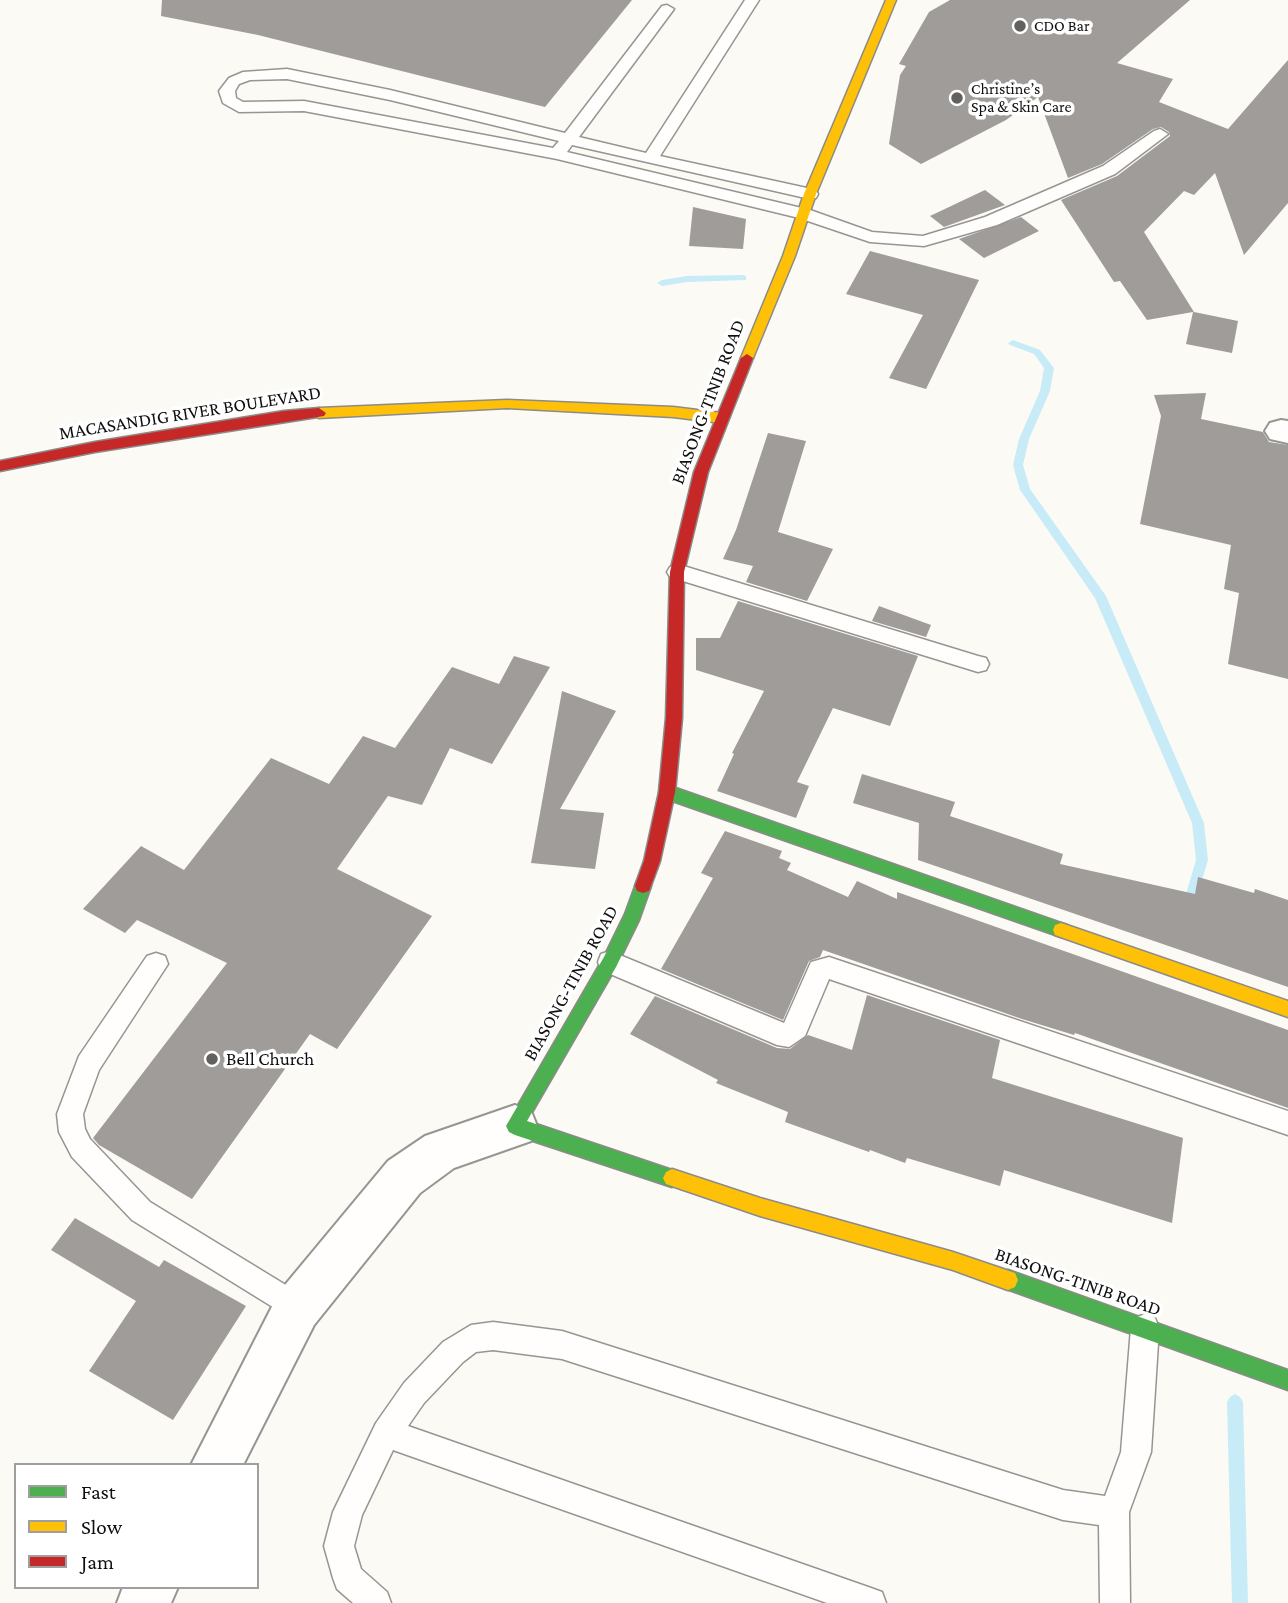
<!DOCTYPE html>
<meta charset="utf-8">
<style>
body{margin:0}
#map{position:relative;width:1288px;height:1603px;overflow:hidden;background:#fcfaf4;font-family:"Crimson Pro",serif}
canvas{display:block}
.legend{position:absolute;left:14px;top:1463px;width:245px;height:126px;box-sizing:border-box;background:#fff;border:2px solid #9f9f9f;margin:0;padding:9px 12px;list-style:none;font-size:21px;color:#0f0f0f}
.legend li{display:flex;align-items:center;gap:14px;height:35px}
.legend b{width:35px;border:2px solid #9f9f9f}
</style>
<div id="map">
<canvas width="1288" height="1603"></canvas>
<ul class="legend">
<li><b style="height:9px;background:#4caf50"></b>Fast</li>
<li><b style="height:9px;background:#ffc107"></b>Slow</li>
<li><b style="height:9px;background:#c62828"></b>Jam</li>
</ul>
</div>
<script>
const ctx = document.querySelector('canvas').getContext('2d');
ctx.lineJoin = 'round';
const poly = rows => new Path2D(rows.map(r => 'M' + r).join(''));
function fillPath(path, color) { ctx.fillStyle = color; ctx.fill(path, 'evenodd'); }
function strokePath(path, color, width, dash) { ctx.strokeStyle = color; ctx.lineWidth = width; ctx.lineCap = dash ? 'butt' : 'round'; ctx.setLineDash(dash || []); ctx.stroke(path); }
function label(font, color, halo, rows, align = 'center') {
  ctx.font = font + ' "Crimson Pro",serif'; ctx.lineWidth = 7; ctx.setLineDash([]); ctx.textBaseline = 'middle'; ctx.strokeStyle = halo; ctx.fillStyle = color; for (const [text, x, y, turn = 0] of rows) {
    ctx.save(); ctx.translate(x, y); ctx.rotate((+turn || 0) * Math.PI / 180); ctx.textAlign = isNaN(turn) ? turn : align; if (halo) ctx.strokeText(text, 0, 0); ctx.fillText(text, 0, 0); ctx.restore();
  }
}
const stream = poly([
 [743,275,746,276,746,280,687,282,662,286,657,283,662,280,687,276,743,275],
 [1013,340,1040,350,1054,368,1050,391,1029,439,1023,465,1030,489,1106,596,1204,823,1208,860,1194,907,1193,911,1188,913,1183,911,1182,907,1196,860,1192,823,1095,598,1020,490,1013,465,1019,439,1040,391,1044,368,1034,354,1010,345,1008,343,1013,340],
 [1235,1394,1240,1397,1243,1402,1248,1603,1232,1603,1227,1402,1230,1397,1235,1394]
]);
const building = poly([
 [162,0,632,0,545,107,258,35,161,16],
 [950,0,1190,0,1117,63,1173,79,1159,102,1228,129,1288,60,1288,203,1244,255,1215,173,1194,195,1184,191,1144,232,1194,312,1238,321,1232,353,1186,344,1193,312,1147,320,1120,281,1114,282,1061,200,1117,176,1170,136,1169,132,1161,127,1153,129,1102,164,1068,178,1038,97,1006,120,921,164,889,144,900,75,906,66,899,64,929,12],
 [985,190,1005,205,944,227,930,216],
 [693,207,746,219,743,249,689,246],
 [1021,217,1039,231,984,258,959,239],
 [870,251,979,280,926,389,889,378,923,315,846,294],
 [1206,393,1201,419,1263,432,1269,442,1288,445,1288,679,1228,664,1239,593,1224,589,1231,545,1140,524,1161,416,1154,395],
 [768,433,806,441,778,532,833,549,807,601,746,582,753,566,723,559,736,530],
 [738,601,918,656,890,726,833,708,797,782,809,786,796,818,717,791,734,754,732,753,764,691,696,670,696,638,720,638],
 [879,606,931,625,926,637,872,621],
 [514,656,550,667,492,764,450,748,422,805,388,796,337,869,432,916,337,1049,310,1034,192,1199,99,1145,93,1138,227,963,137,920,125,933,83,909,141,846,184,870,271,758,329,784,363,736,395,748,452,667,499,684],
 [562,691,616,711,560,809,604,813,595,869,531,863],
 [862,774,955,802,950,816,1063,854,1060,864,1195,894,1198,877,1254,893,1255,889,1288,900,1288,987,918,860,919,823,853,803],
 [725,831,782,851,779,858,791,863,787,870,848,897,857,881,897,899,897,892,1288,1030,1288,1108,1075,1033,1074,1035,1022,1019,823,950,820,957,809,961,783,1020,661,969,713,878,701,873],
 [867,995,1000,1040,992,1078,1183,1138,1172,1223,1004,1170,1000,1186,907,1158,905,1163,870,1150,869,1152,785,1122,788,1112,716,1083,718,1080,630,1034,655,996,777,1048,790,1049,808,1035,852,1050],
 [75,1218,159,1267,164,1260,246,1306,173,1420,89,1371,136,1301,51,1250]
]);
const lane = poly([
 [745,0,759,0,660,156,816,190,818,194,816,198,810,199,572,145,567,152,810,210,872,232,923,236,985,217,1103,166,1154,131,1160,129,1168,134,1115,174,997,225,924,246,870,242,799,218,557,159,304,111,239,112,223,103,219,91,229,78,243,72,287,69,390,90,565,133,662,6,667,5,674,9,579,137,646,153,745,0],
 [287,79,390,100,559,141,553,148,304,101,243,102,236,98,235,91,239,84,250,80,287,79],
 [677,564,978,656,986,658,989,664,986,670,978,672,670,577,667,572,670,567,677,564],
 [610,951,784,1023,811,962,829,957,1288,1111,1288,1135,829,979,805,1036,789,1047,777,1045,601,970,598,962,601,954,610,951],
 [156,953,165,956,168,964,99,1070,83,1114,85,1129,90,1139,150,1202,307,1298,311,1308,307,1318,297,1322,132,1220,72,1157,59,1132,57,1114,79,1056,147,956,156,953],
 [1145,1314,1155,1318,1159,1328,1151,1452,1129,1512,1130,1603,1100,1603,1099,1525,1063,1520,562,1359,493,1350,476,1352,463,1362,424,1403,408,1426,871,1588,882,1592,886,1603,827,1603,393,1450,362,1515,354,1546,361,1569,387,1592,391,1603,353,1603,337,1589,333,1578,324,1546,333,1512,376,1423,404,1383,443,1342,471,1325,493,1322,562,1331,1063,1490,1105,1496,1121,1452,1131,1328,1135,1318,1145,1314]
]);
const street = poly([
 [1281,420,1288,421,1288,443,1270,439,1265,431,1270,423,1281,420],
 [515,1105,531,1111,537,1126,531,1141,454,1168,420,1193,314,1325,243,1465,191,1465,280,1291,388,1161,425,1136,515,1105],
 [123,1587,178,1587,171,1603,117,1603,123,1587]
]);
const fast = poly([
 [667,785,1061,923,1067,925,1069,930,1067,935,1061,937,661,797,659,792,661,787,667,785],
 [643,879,649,881,651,886,639,920,616,967,527,1121,678,1172,681,1178,678,1184,672,1187,515,1135,509,1132,506,1126,604,957,625,914,637,881,643,879],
 [1008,1270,1288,1370,1288,1390,1001,1287,998,1280,1001,1273,1008,1270]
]);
const slow = poly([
 [886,0,896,0,816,194,795,256,753,358,747,362,743,361,741,358,783,256,804,194,886,0],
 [507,400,673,407,722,413,729,418,722,423,673,417,507,408,319,418,312,413,319,408,507,400],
 [1061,923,1288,1001,1288,1017,1055,935,1053,930,1055,925,1061,923],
 [672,1169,760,1198,953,1252,1015,1273,1018,1280,1015,1287,1008,1290,953,1270,760,1216,666,1184,663,1178,666,1172,672,1169]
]);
const jam = poly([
 [747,354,753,358,708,472,684,572,682,718,675,792,660,861,649,891,643,893,637,891,635,886,644,861,659,792,666,718,670,572,694,472,741,358,747,354],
 [319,408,326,413,324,416,95,452,0,471,0,461,95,442,284,411,319,408]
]);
const markers = [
 [1020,26,7,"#62615f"],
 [957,98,7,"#62615f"],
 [212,1059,7,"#62615f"]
];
const farPoinames = [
 ["CDO Bar",1034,26],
 ["Christine’s",971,89],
 ["Spa & Skin Care",971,107]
];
const streetNames = [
 ["BIASONG-TINIB ROAD",708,402,-69],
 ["MACASANDIG RIVER BOULEVARD",190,413,-9],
 ["BIASONG-TINIB ROAD",571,983,-61],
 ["BIASONG-TINIB ROAD",1078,1282,19]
];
const poiNames = [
 ["Bell Church",226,1059]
];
fillPath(stream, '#c8ebf8');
fillPath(building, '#9f9c99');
strokePath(lane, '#969592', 3);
strokePath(street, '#969592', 4);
strokePath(fast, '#8c8b89', 3);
strokePath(slow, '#8c8b89', 3);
strokePath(jam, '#8c8b89', 3);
fillPath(lane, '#fffefd');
fillPath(street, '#fffefd');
fillPath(fast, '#4caf50');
fillPath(slow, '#ffc107');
fillPath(jam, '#c62828');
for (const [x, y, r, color] of markers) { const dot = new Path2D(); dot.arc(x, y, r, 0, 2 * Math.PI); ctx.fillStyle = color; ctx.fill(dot); strokePath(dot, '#fff', 2.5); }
label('16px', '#0f0f0f', '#fff', farPoinames, 'left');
label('19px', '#0f0f0f', '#fff', streetNames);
label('19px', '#0f0f0f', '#fff', poiNames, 'left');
</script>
